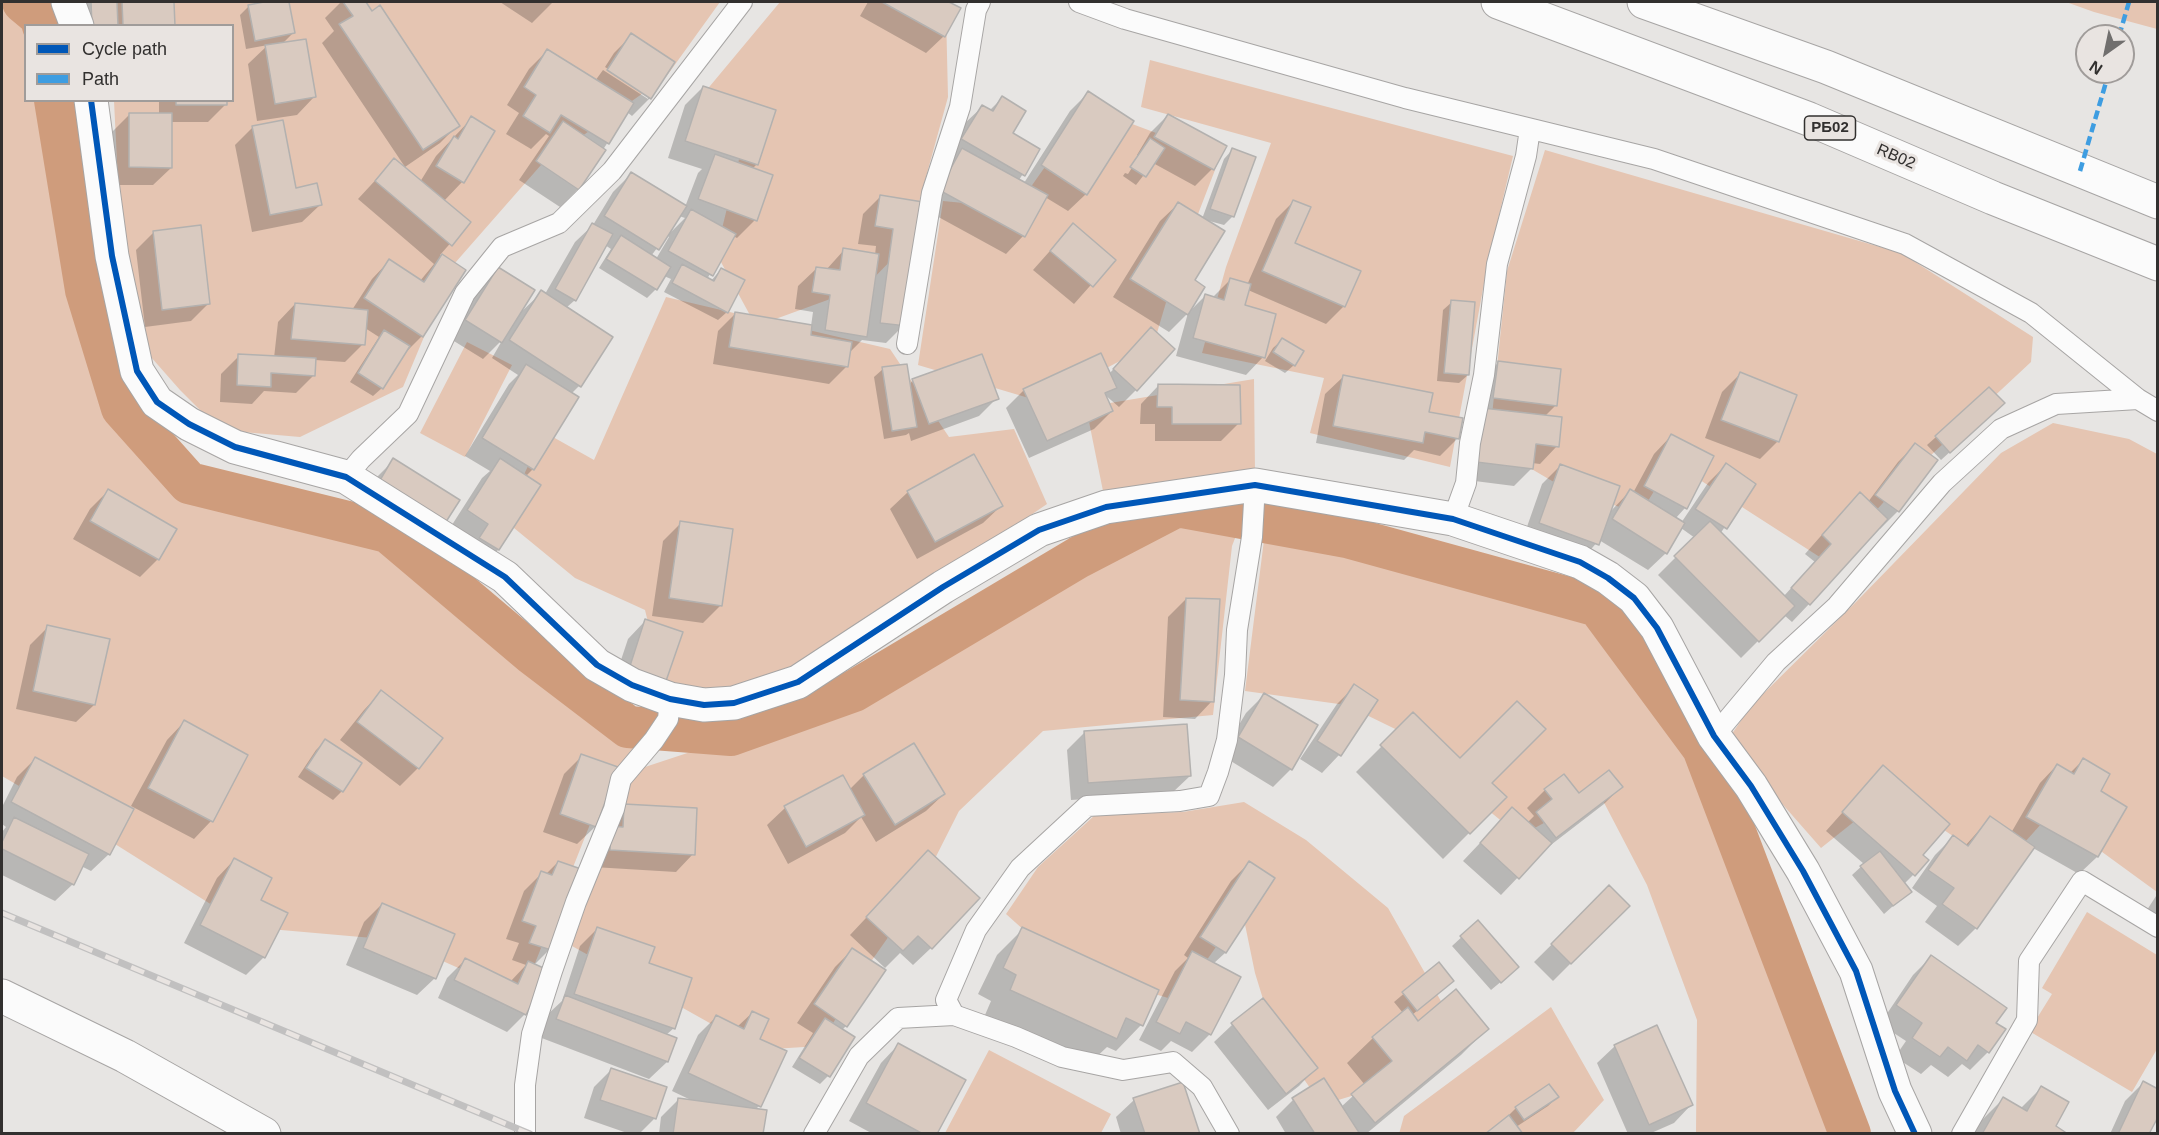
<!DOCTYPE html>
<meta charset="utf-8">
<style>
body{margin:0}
#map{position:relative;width:2159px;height:1135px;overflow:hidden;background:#e7e5e3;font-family:Arial,sans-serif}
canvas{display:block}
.frame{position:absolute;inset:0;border:3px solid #32302f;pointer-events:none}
.legend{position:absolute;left:24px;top:24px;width:210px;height:78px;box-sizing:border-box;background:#e9e4e1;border:2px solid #a09c9a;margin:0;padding:8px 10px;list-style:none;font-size:18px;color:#32302f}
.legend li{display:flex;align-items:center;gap:12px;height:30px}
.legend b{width:30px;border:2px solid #a09c9a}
.north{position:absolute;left:2075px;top:24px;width:60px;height:60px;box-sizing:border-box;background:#e9e4e1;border:2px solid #a09c9a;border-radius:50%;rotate:213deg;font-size:16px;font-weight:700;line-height:24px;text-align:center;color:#32302f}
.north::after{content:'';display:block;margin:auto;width:21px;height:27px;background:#716f6e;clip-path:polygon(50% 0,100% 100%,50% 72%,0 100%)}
</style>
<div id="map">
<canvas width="2159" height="1135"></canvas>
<div class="frame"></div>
<ul class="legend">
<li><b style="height:8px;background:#0057b8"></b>Cycle path</li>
<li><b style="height:8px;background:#3e9de1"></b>Path</li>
</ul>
<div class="north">N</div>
</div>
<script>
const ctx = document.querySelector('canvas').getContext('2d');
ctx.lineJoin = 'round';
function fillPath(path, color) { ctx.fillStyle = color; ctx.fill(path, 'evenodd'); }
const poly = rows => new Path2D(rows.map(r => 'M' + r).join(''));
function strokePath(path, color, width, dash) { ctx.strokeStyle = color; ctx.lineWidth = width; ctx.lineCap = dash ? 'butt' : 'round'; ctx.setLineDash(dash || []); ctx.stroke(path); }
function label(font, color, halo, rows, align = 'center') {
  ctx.font = font + ' Arial,sans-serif'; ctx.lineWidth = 6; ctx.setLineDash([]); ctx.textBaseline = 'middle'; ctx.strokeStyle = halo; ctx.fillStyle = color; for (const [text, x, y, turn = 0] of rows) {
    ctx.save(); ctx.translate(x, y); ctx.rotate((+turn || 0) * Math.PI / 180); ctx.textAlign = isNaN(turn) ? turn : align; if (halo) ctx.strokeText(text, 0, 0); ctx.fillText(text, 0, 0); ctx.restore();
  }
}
const green = poly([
 [2,2,20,2,35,18,36,25,26,26,26,100,49,101,79,289,116,410,185,487,284,503,385,535,527,659,626,735,634,751,604,789,522,996,395,940,247,927,80,822,2,776],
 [108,2,720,2,666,77,541,165,455,263,403,387,300,437,220,430,180,390,143,348,121,241,114,101,232,100,232,26,110,25],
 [780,2,926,2,946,13,948,97,918,206,903,248,866,286,770,321,890,349,949,437,1014,429,1047,504,940,577,779,682,666,695,645,610,575,578,503,519,544,432,594,460,666,297,751,317,716,253,742,147,705,92],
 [2066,2,2157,2,2157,29,2094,12],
 [1150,60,1513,156,1488,262,1450,467,1310,433,1324,378,1202,353,1226,267,1271,143,1141,107],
 [1087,107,1220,157,1173,279,1154,343,1042,402,918,365,943,201,1016,208],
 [1545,150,1901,253,2033,337,2031,362,1900,484,1829,563,1672,462,1640,514,1564,488,1489,444,1507,271],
 [467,342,512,365,465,457,420,433],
 [1254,379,1255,473,1103,491,1086,407],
 [2053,423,2129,439,2157,454,2157,892,2050,814,2001,869,1890,793,1821,848,1727,741,1751,706,1856,602,2001,453],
 [1194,521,1239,528,1232,546,1213,715,1043,731,959,811,913,902,870,963,819,1046,758,1050,572,946,624,788,645,767,860,696,1084,562],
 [1265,532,1344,542,1596,615,1694,745,1767,929,1843,1133,1696,1133,1697,1020,1647,885,1599,793,1520,836,1462,789,1428,745,1346,705,1245,691],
 [1244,802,1306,840,1388,908,1446,1010,1371,1090,1322,1105,1275,1038,1255,973,1242,910,1178,1001,1065,967,1006,914,1038,867,1095,815,1183,812],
 [2087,912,2157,955,2157,1049,2132,1092,2029,1031,2052,994,2042,988],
 [1551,1007,1604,1100,1573,1133,1399,1134,1404,1116],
 [989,1050,1111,1114,1101,1133,945,1133]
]);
const shadow = poly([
 [74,2,173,2,174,26,75,26],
 [271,2,287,2,293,33,282,44,314,97,297,115,257,121,248,64,268,45,246,49,240,15,249,6],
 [341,2,364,2,458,125,440,143,405,167,322,43,334,31,325,18],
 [500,2,553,2,532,23],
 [868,2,946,2,959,9,944,36,926,53,860,16],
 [632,35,650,98,632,116,627,112,578,189,560,207,519,180,549,136,546,134,531,149,506,134,519,113,507,105,529,69,547,51,595,81,603,70,648,99,648,95,605,67,614,53],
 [703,87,757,164,752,169,755,220,737,238,733,236,707,279,711,281,721,269,727,312,718,320,664,292,671,279,664,276,656,289,647,298,599,268,611,249,605,245,575,300,566,308,579,386,571,394,533,469,525,477,539,486,498,550,480,567,450,528,482,478,490,471,465,456,509,384,518,375,492,358,503,339,483,359,449,338,480,287,498,269,519,314,542,292,545,294,575,242,593,225,613,192,631,174,685,207,698,173,702,169,668,158,685,105],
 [679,216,685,218,671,232],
 [667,235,669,237,656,259,651,256],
 [1088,93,1086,194,1068,211,1045,197,1023,236,1006,254,922,208,964,124,982,107,989,111,1002,98,1011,134,1038,150,1019,180,1024,183,1070,111],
 [159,100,226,100,226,104,208,122,171,122,171,168,153,185,112,185,112,132,130,114,159,114],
 [1168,115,1212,169,1195,186,1153,163,1136,185,1123,176,1125,173,1128,174,1140,155,1137,155,1150,133],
 [472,118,462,182,444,201,469,222,440,255,464,271,422,336,404,354,382,388,373,396,350,382,379,337,365,328,363,344,345,362,315,360,314,375,296,393,264,391,252,404,220,402,221,374,239,356,274,358,278,322,295,304,352,310,372,279,389,261,420,281,434,264,358,199,394,160,420,182,436,156],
 [252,128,295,189,320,205,302,222,252,232,235,145],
 [1232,150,1233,216,1224,225,1202,219,1224,159],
 [880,197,921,203,904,325,886,343,862,340,849,353,846,367,829,384,713,364,718,331,736,313,811,326,813,312,795,309,798,286,816,269,826,270,844,250,875,255,876,246,858,244,863,214],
 [1293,202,1293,243,1344,306,1326,324,1248,290,1243,306,1263,357,1246,375,1176,356,1188,313,1169,332,1113,297,1160,221,1178,204,1193,281,1189,312,1205,296,1212,298,1230,280,1247,285,1276,219],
 [1073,225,1113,260,1074,304,1033,270],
 [154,232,208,304,191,321,145,327,136,250],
 [1452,302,1468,375,1459,383,1437,381,1443,310],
 [1282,340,1294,365,1285,373,1265,361,1273,348],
 [1134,347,1136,390,1119,407,1104,394,1112,411,1094,429,1029,458,1006,408,1024,390,1109,374],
 [1498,363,1556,405,1544,417,1557,446,1540,464,1532,463,1532,468,1514,486,1459,479,1480,380],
 [883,369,909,385,913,380,997,398,979,416,911,441,909,433,906,435,884,439,874,377],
 [1740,374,1778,441,1760,459,1705,438,1722,392],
 [1343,377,1427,413,1458,438,1440,456,1414,450,1404,460,1316,443,1325,394],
 [1158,386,1239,423,1221,441,1155,441,1155,424,1140,424,1141,404],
 [1994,412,1941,460,1927,445,1936,437],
 [1671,436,1685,508,1675,519,1681,523,1708,483,1726,465,1754,484,1720,534,1783,597,1815,562,1805,554,1842,512,1868,502,1898,462,1915,445,1936,460,1898,511,1880,529,1878,528,1809,604,1792,622,1784,615,1741,658,1658,575,1695,538,1681,528,1666,553,1648,570,1599,540,1580,562,1522,541,1542,484,1560,466,1609,513,1630,491,1633,493,1654,454],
 [394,460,423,545,359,505,376,478],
 [108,491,158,559,140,577,73,539,90,509],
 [908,492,1001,506,983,523,917,559,890,509],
 [681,523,721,605,703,623,652,616,663,541],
 [1186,599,1212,701,1195,719,1163,717,1168,617],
 [645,621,665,681,612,687,628,639],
 [48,627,94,705,76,722,16,709,30,645],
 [1355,686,1376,700,1339,755,1322,773,1300,759,1337,704],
 [381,692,441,738,418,768,400,786,340,740,364,710],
 [1264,695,1291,769,1273,787,1221,755,1246,713],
 [1413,715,1460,760,1490,783,1505,797,1443,859,1356,772],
 [184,722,246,755,211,821,194,839,131,806,167,740],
 [1085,732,1190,776,1172,793,1071,800,1067,750],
 [325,741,360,764,342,791,333,800,298,777,316,750],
 [582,756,616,768,595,827,577,844,543,832,564,774],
 [35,759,109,854,91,871,81,866,73,884,55,901,2,875,2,832,6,827,2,824,2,807,17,777],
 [2083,760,2099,791,2125,807,2097,857,2079,874,2033,848,1976,928,1958,946,1925,922,1937,906,1912,888,1935,855,1953,837,1965,846,1990,818,2011,833,2040,783,2057,765,2070,773],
 [1883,767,1921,855,1914,874,1904,884,1910,891,1884,914,1852,875,1864,864,1826,831],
 [864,775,944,794,926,811,876,842,861,817,845,833,788,864,767,825,785,808,842,777,849,790],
 [1564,776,1579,795,1621,787,1604,804,1543,851,1501,895,1463,861,1512,809,1527,823,1534,816,1527,808,1545,790],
 [625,805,693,854,676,872,593,867],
 [234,860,259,900,264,957,246,975,184,943,217,878],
 [558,862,549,950,534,965,525,1014,507,1032,438,998,447,978,465,960,510,982,526,965,512,960,519,943,506,939,524,891,542,873,546,874],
 [1249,863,1273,879,1225,953,1213,964,1239,978,1210,1034,1192,1052,1171,1041,1161,1051,1139,1040,1175,971,1188,958,1184,955,1231,881],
 [911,870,931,948,913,965,900,953,885,968,850,935],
 [1609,888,1628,906,1553,981,1534,962],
 [2158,893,2158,921,2145,913],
 [382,904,435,978,417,995,346,965,364,922],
 [1478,922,1509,975,1491,990,1452,946],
 [598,928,647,964,674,1028,666,1035,667,1062,649,1079,539,1037,548,1014,562,1001,580,946],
 [1023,929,1141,1025,1116,1051,1107,1047,1089,1064,985,1015,991,1001,978,994,997,955],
 [852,950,846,1026,842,1030,828,1076,820,1084,792,1067,813,1033,797,1023,835,967],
 [1931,957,1994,1024,1988,1052,1970,1070,1962,1064,1948,1077,1931,1065,1921,1074,1895,1057,1906,1041,1880,1024,1913,975],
 [1439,964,1443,989,1412,1015,1418,1023,1487,1029,1461,1055,1366,1134,1286,1134,1276,1117,1293,1100,1341,1107,1365,1085,1347,1063,1373,1038,1403,1013,1394,1002],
 [1263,1000,1316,1068,1299,1086,1268,1110,1214,1042,1232,1025],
 [753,1012,758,1039,785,1052,759,1106,755,1110,762,1134,659,1134,661,1117,678,1100,693,1101,672,1091,698,1035,716,1017,737,1027],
 [898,1045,936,1134,873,1134,849,1121,881,1063],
 [1615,1046,1691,1105,1674,1123,1649,1134,1628,1134,1597,1063],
 [611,1070,655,1118,639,1134,630,1134,584,1118,594,1087],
 [2143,1083,2148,1134,2110,1134,2125,1101],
 [2041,1088,2054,1127,2065,1134,1972,1134,1977,1125,2003,1099,2020,1109],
 [1557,1097,1548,1106,1516,1127,1508,1116,1516,1108],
 [1134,1100,1198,1134,1121,1134,1116,1117]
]);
const canal = poly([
 [23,2,41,17,43,26],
 [55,100,86,290,122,408,189,483,388,532,531,653,628,727,731,735,854,691,1079,557,1177,506,1347,537,1598,606,1703,748,1850,1134]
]);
const building = poly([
 [91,2,117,2,118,26,92,26,91,2],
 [122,2,174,2,175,26,123,26,122,2],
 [264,2,289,2,295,33,255,41,248,5,264,2],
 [343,2,366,2,372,11,380,5,460,126,423,150,339,24,353,16,343,2],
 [882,2,949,2,961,8,945,37,882,2],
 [631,33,675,62,651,99,607,70,631,33],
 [306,39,316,97,275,104,265,45,306,39],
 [547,49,634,103,609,144,561,115,550,133,523,116,536,95,524,87,547,49],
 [703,86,776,110,758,165,685,141,703,86],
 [1088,91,1134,121,1087,195,1041,165,1088,91],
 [1002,96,1026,111,1013,133,1040,149,1025,176,961,139,982,105,993,111,1002,96],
 [176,100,227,100,227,105,176,105,176,100],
 [129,113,172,113,172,168,129,167,129,113],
 [1168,114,1227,146,1214,170,1154,137,1168,114],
 [471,116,495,131,464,183,436,166,454,136,458,139,471,116],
 [283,120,296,188,317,183,322,205,270,215,252,126,283,120],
 [563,121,606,150,579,190,536,161,563,121],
 [1150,138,1165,148,1146,177,1130,167,1150,138],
 [962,148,1048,195,1025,237,939,190,962,148],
 [1232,148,1256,157,1234,217,1210,209,1232,148],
 [715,154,773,175,757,221,698,199,715,154],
 [394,158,471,222,452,246,375,181,394,158],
 [631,172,687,206,659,250,604,216,631,172],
 [880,195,923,202,906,326,880,323,893,229,875,226,880,195],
 [1293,200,1311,207,1295,243,1361,271,1345,307,1262,271,1293,200],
 [1178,202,1225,231,1195,280,1205,287,1188,315,1130,279,1178,202],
 [691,209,736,234,713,276,668,251,691,209],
 [592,223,613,234,576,301,555,289,592,223],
 [1073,223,1116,260,1093,287,1050,251,1073,223],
 [201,225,210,304,162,310,153,231,201,225],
 [621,235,671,267,657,290,606,259,621,235],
 [843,248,879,254,867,337,825,330,830,295,812,292,816,267,840,270,843,248],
 [442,254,466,270,423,337,364,298,389,259,424,282,442,254],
 [682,264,714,281,721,268,745,280,728,313,672,283,682,264],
 [498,267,535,290,502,343,465,320,498,267],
 [1230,278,1251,284,1245,305,1276,314,1265,358,1193,338,1205,294,1224,300,1230,278],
 [541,290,613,337,581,387,509,340,541,290],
 [1451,300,1475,302,1469,375,1444,373,1451,300],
 [295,303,368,310,365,345,291,339,295,303],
 [735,312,812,325,811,335,852,342,848,367,729,347,735,312],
 [1151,327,1175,349,1137,391,1113,369,1151,327],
 [384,330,410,346,383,389,358,373,384,330],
 [1282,338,1304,351,1295,366,1273,352,1282,338],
 [1101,353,1117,388,1105,393,1113,411,1047,441,1023,389,1101,353],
 [238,354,316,358,315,376,271,373,271,387,237,385,238,354],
 [982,354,999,399,929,424,912,379,982,354],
 [1498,361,1561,369,1557,406,1493,398,1498,361],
 [526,364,579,397,534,470,482,438,526,364],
 [907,364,917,427,892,431,882,367,907,364],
 [1740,372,1797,395,1779,442,1721,420,1740,372],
 [1343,375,1433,393,1429,412,1463,418,1459,439,1425,432,1423,443,1333,426,1343,375],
 [1158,384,1240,385,1241,424,1172,424,1172,407,1157,407,1158,384],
 [1989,387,2005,403,1950,453,1935,436,1989,387],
 [1483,408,1562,417,1559,447,1536,444,1533,469,1476,462,1483,408],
 [1671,434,1714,456,1687,509,1644,486,1671,434],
 [1915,443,1938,460,1899,512,1875,495,1915,443],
 [974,454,1003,506,935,542,907,491,974,454],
 [393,458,460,500,442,528,376,487,393,458],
 [500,458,541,485,499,550,479,538,488,524,467,510,500,458],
 [1726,463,1756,484,1727,529,1695,509,1726,463],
 [1560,464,1620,486,1599,545,1539,523,1560,464],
 [108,489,177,529,159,560,90,521,108,489],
 [1630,489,1685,523,1667,554,1612,519,1630,489],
 [1860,492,1888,519,1810,605,1791,588,1831,544,1822,535,1860,492],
 [680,521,733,529,722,606,669,598,680,521],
 [1710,521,1795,606,1759,642,1674,556,1710,521],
 [1186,598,1220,599,1214,702,1180,700,1186,598],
 [645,619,683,632,666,681,629,669,645,619],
 [47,625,110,639,95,705,33,691,47,625],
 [1354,684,1378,700,1341,756,1317,741,1354,684],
 [381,690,443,738,419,769,357,722,381,690],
 [1264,693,1318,725,1292,770,1238,737,1264,693],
 [1517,701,1546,729,1492,783,1507,797,1470,834,1380,745,1413,712,1460,758,1517,701],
 [184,720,248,755,213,822,148,788,184,720],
 [1187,724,1191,776,1088,783,1084,731,1187,724],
 [325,739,362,763,343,792,306,768,325,739],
 [914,743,945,794,895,825,863,774,914,743],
 [581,754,618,767,596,827,560,814,581,754],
 [35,757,134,809,110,855,11,802,35,757],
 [2083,758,2110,774,2101,791,2127,807,2098,857,2026,817,2057,764,2074,774,2083,758],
 [1883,765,1950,824,1923,855,1929,860,1915,876,1842,812,1883,765],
 [1609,770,1623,787,1556,838,1536,812,1552,799,1544,789,1564,774,1579,793,1609,770],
 [843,775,865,815,806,847,784,806,843,775],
 [624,804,697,808,695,855,610,850,611,826,623,827,624,804],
 [1512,807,1552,843,1519,879,1480,843,1512,807],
 [1990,816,2035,847,1977,929,1942,904,1954,888,1928,870,1953,835,1968,846,1990,816],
 [14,817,89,854,74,885,2,849,2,842,14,817],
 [928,850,980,898,932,949,918,936,903,951,866,917,928,850],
 [1880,851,1912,892,1893,906,1860,866,1880,851],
 [234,858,272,878,261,900,288,913,265,958,200,925,234,858],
 [558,861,581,869,551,950,529,943,536,926,522,921,541,871,552,875,558,861],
 [1249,861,1275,878,1226,953,1200,937,1249,861],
 [1609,885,1630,906,1571,964,1551,944,1609,885],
 [382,903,455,934,436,979,363,948,382,903],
 [1478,920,1519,967,1501,983,1460,936,1478,920],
 [597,927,655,947,649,963,692,978,675,1029,574,994,597,927],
 [1022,927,1159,990,1143,1026,1126,1018,1117,1039,1010,990,1016,975,1003,968,1022,927],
 [852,948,886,970,847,1027,814,1004,852,948],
 [1192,951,1241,977,1211,1035,1186,1022,1180,1034,1156,1022,1192,951],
 [1931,955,2007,1008,1996,1023,2006,1029,1989,1053,1978,1045,1967,1061,1948,1047,1940,1057,1912,1038,1922,1023,1896,1005,1931,955],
 [465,958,518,984,528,961,548,970,526,1015,454,980,465,958],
 [1439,962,1454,981,1417,1011,1402,992,1439,962],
 [1456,989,1489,1029,1375,1123,1351,1094,1392,1061,1372,1037,1408,1007,1418,1021,1456,989],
 [565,995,677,1038,668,1062,556,1019,565,995],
 [1263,998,1318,1068,1286,1094,1231,1023,1263,998],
 [752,1011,769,1019,760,1039,787,1051,761,1107,688,1073,716,1015,744,1029,752,1011],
 [825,1018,855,1037,830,1077,799,1058,825,1018],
 [1657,1025,1693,1105,1649,1125,1614,1045,1657,1025],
 [898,1043,966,1080,937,1134,923,1134,866,1103,898,1043],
 [611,1068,667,1087,656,1119,600,1100,611,1068],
 [1324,1078,1360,1134,1315,1134,1292,1098,1324,1078],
 [2143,1081,2158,1089,2158,1117,2149,1134,2118,1134,2143,1081],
 [1183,1082,1200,1134,1145,1134,1133,1098,1183,1082],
 [1549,1084,1559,1097,1524,1120,1515,1107,1549,1084],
 [2041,1086,2069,1102,2056,1126,2068,1134,1982,1134,2003,1097,2027,1111,2041,1086],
 [678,1098,767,1110,763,1134,673,1134,678,1098],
 [1509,1115,1523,1134,1485,1134,1509,1115]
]);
const service = poly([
 [1079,2,1125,19,1405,98,1654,159,1905,244,2031,313,2138,399,2158,411],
 [907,344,932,193,960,107,976,10,980,2],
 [346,477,361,459,408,414,465,293,502,247,559,223,612,171,742,2],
 [1453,519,1466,483,1470,443,1484,375,1497,264,1526,156,1530,129],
 [1714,736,1776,662,1837,606,1942,483,2001,429,2056,404,2138,399],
 [954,1015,946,1000,976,930,1020,868,1087,806,1180,801,1209,796,1218,772,1227,740,1235,675,1237,630,1252,537,1255,485],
 [525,1134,525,1085,532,1034,552,971,576,902,614,809,621,779,654,740,668,719,670,699],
 [814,1134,859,1056,898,1018,954,1015,1016,1037,1062,1057,1123,1070,1173,1062,1202,1087,1229,1134],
 [1962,1134,2027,1020,2029,961,2082,881,2158,927]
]);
const minor = poly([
 [68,2,77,26],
 [91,100,112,256,137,371,157,402,189,424,235,447,346,477,505,577,597,665,632,685,670,699,704,705,734,703,798,682,943,587,1039,530,1106,507,1255,485,1453,519,1580,562,1608,578,1634,598,1657,628,1714,736,1751,786,1803,871,1856,971,1895,1091,1915,1134],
 [2,996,125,1056,264,1134]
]);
const trunk = poly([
 [1498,2,1809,119,1993,198,2158,264],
 [1644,2,1826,67,2158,202]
]);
const rail = poly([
 [2,913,530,1134]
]);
const quiet = poly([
 [2119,36,2129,2],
 [2080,171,2109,72]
]);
const cycleway = poly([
 [91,100,112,256,137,371,157,402,189,424,235,447,346,477,505,577,597,665,632,685,670,699,704,705,734,703,798,682,943,587,1039,530,1106,507,1255,485,1453,519,1580,562,1608,578,1634,598,1657,628,1714,736,1751,786,1803,871,1856,971,1895,1091,1915,1134]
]);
const shields = [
 [1830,128,51]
];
const shieldNames = [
 ["РБ02",1830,128]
];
const streetNames = [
 ["RB02",1896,157,23]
];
fillPath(green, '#e5c5b2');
fillPath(shadow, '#0003');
strokePath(canal, '#cf9c7c', 42);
fillPath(building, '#d9cac0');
strokePath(building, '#b3b1af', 1.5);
strokePath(service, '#a7a5a4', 22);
strokePath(minor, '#a7a5a4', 35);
strokePath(trunk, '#a7a5a4', 35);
strokePath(service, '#fbfbfb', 20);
strokePath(minor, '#fbfbfb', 33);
strokePath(trunk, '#fbfbfb', 33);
strokePath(rail, '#c1c0c0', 7);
strokePath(rail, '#e9e4e1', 4.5, [14]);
strokePath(quiet, '#3e9de1', 4.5, [9, 4.5]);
strokePath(cycleway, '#0057b8', 6);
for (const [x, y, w] of shields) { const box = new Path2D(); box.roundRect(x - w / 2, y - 12, w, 24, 4.5); ctx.fillStyle = '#e9e4e1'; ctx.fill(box); strokePath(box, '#32302f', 1.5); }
label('bold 15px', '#32302f', null, shieldNames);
label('16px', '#32302f', '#e9e4e1', streetNames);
</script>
